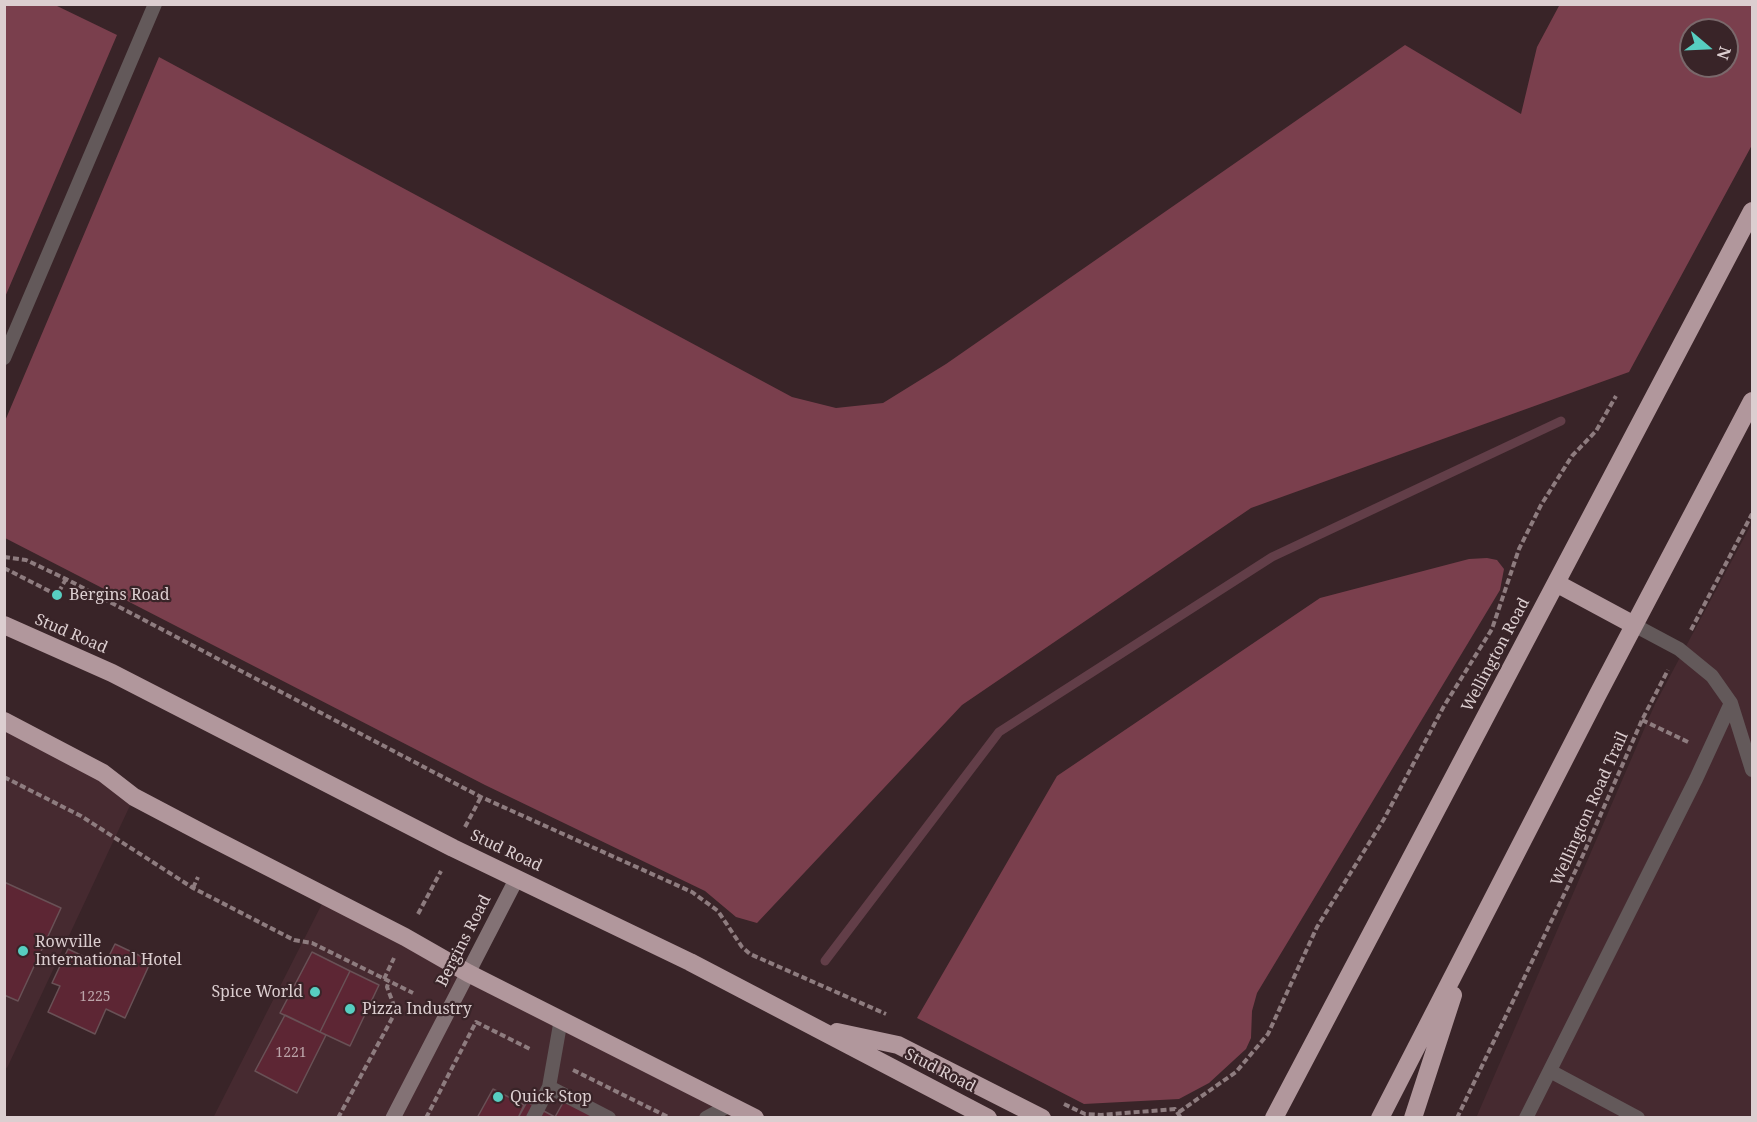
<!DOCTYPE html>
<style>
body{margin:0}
#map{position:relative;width:1757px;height:1122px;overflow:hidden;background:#392428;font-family:"Noto Serif",serif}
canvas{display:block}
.frame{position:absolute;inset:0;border:6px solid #dcced0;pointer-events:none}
.north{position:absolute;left:1679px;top:18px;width:60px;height:60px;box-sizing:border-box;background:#392428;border:2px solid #7a686b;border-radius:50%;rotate:109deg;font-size:16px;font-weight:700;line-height:24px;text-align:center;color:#dcced0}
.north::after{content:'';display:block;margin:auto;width:21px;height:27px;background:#57cec1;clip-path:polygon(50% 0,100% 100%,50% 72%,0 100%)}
</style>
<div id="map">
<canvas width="1757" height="1122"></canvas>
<div class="frame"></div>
<div class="north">N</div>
</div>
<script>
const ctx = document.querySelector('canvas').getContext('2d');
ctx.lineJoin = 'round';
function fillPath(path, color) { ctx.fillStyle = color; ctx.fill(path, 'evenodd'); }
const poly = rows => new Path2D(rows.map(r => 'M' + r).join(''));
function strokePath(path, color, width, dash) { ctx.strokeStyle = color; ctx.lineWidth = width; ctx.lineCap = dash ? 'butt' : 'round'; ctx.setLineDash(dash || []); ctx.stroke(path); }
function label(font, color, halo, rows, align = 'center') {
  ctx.font = font + ' "Noto Serif",serif'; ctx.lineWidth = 4.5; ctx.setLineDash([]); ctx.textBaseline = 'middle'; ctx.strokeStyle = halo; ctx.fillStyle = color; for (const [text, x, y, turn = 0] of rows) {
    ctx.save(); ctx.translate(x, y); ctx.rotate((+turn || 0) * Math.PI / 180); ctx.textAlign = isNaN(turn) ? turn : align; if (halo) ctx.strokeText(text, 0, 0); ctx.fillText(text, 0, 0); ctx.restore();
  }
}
const built = poly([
 [1752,523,1752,1117,1476,1118,1655,704],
 [5,721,134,797,7,1068,5,1067],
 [326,896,730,1105,724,1118,213,1118]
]);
const green = poly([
 [5,4,55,5,117,35,5,297],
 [1560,4,1752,5,1752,145,1629,372,1251,508,962,705,757,923,736,917,705,891,485,785,5,538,5,421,159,57,792,397,836,408,883,403,946,364,1405,45,1521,114,1537,47],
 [1691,30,1727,30,1727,66,1691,66],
 [1487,558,1497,560,1504,569,1500,590,1257,993,1252,1011,1251,1038,1246,1049,1209,1083,1179,1099,1084,1104,917,1018,1057,776,1320,598,1469,559]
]);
const stream = poly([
 [825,961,999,732,1272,557,1561,421]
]);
const building = poly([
 [4,882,61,908,18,1001,4,995,4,882],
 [115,944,151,961,125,1018,106,1009,95,1034,48,1012,60,986,52,983,68,949,104,966,115,944],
 [312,952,350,971,320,1032,280,1013,312,952],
 [350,971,379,985,350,1046,320,1032,350,971],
 [285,1015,326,1035,297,1093,255,1071,285,1015],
 [493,1089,524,1105,518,1118,477,1118,493,1089],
 [569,1092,601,1118,518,1118,527,1102,555,1117,569,1092]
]);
const path = poly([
 [4,557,26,560,66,579,481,797,692,892,718,911,742,947,750,954,886,1014],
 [4,568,57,595,66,579],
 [1691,630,1752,514],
 [1642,720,1688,742],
 [4,777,81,816,193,888,294,940,312,943,413,993],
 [465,827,481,797],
 [193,888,198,877],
 [418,914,441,871],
 [384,979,394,958],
 [573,1070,670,1118],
 [1064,1104,1085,1114,1101,1115,1175,1109,1181,1118],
 [1179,1112,1236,1072,1268,1034,1317,927,1384,819,1444,706,1492,629,1519,549,1541,505,1572,456,1596,431,1616,396],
 [338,1118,396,1011,387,987,389,981],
 [426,1118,476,1022,532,1050],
 [1457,1118,1583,855,1642,720,1668,670]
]);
const lane = poly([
 [4,358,155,4],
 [1634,625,1679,649,1712,676,1731,703,1752,770],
 [1550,1071,1638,1118],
 [549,1087,609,1118],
 [533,1118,549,1087,561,1019],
 [706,1118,730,1105],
 [1526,1118,1696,779,1731,703]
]);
const secondary = poly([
 [393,1118,517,878]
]);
const highway = poly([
 [1556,583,1634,625],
 [4,625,112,673,453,848,690,962,988,1118],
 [4,721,103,773,134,797,208,836,405,937,468,973,755,1118],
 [837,1032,898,1045,1042,1118],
 [1274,1118,1752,211],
 [1380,1118,1598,694,1752,401],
 [1413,1118,1453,995]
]);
const markers = [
 [57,595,6,"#57cec1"],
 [23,951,6,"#57cec1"],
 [315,992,6,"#57cec1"],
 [350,1009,6,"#57cec1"],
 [498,1097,6,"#57cec1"]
];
const numberNames = [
 ["1225",95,997],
 ["1221",291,1053]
];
const poiNames = [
 ["Bergins Road",69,595],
 ["Rowville",35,942],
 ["International Hotel",35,960],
 ["Spice World",303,992,"right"],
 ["Pizza Industry",362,1009],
 ["Quick Stop",510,1097]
];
const streetNames = [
 ["Stud Road",71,634,23],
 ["Wellington Road",1496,655,-62],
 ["Wellington Road Trail",1590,809,-66],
 ["Stud Road",506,851,25],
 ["Bergins Road",464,941,-63],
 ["Stud Road",940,1071,27]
];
fillPath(built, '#462a30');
fillPath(green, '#7a3f4d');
strokePath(stream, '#623e48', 9);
fillPath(building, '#5d2634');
strokePath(building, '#695156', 1.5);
strokePath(path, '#8e7c7f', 4, [6, 3]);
strokePath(lane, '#63595a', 14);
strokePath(secondary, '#837275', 15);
strokePath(highway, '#b1979c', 18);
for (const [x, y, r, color] of markers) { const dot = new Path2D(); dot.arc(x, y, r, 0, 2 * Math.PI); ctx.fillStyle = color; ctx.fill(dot); strokePath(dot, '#392428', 2); }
label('14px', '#bca4a9', null, numberNames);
label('16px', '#dcced0', '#392428', poiNames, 'left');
label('16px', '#dcced0', '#392428', streetNames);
</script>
